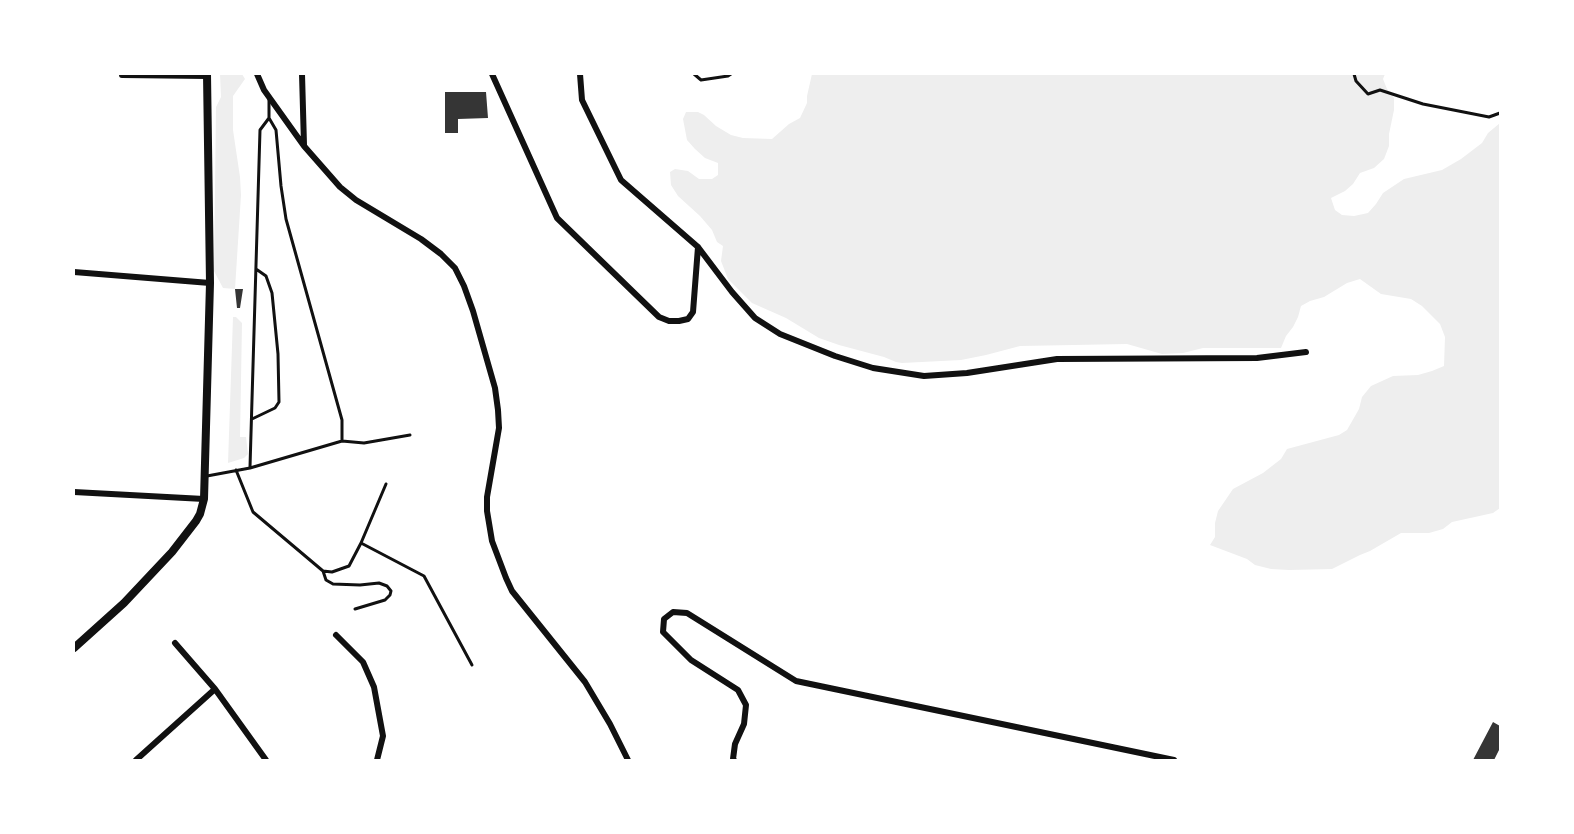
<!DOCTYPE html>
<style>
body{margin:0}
#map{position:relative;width:1574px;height:834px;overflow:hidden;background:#fff;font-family:Poppins,sans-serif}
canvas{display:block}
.frame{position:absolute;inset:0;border:75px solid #fff;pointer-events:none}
</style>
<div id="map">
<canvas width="1574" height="834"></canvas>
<div class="frame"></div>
</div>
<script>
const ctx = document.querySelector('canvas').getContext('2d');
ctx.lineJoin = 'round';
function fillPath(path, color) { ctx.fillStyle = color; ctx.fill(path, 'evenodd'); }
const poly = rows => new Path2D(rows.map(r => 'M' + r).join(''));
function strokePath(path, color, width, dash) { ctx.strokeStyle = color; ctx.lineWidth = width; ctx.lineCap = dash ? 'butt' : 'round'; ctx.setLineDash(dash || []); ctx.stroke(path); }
const green = poly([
 [220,74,242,74,245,79,233,96,233,130,240,177,241,195,235,289,223,288,214,271,216,107,221,97],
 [812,74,1385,74,1383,79,1387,89,1394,98,1394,110,1389,134,1389,146,1384,159,1374,168,1360,173,1353,184,1345,191,1331,198,1335,210,1342,215,1354,216,1368,213,1376,204,1383,193,1404,179,1442,170,1461,159,1482,143,1488,133,1500,123,1500,508,1493,513,1452,522,1443,529,1429,533,1401,533,1370,551,1360,555,1332,569,1289,570,1271,569,1255,565,1247,559,1210,545,1215,537,1215,523,1218,511,1233,489,1263,473,1281,459,1287,449,1339,435,1347,430,1359,409,1362,397,1371,386,1393,376,1418,375,1432,371,1444,366,1445,337,1440,324,1422,306,1411,299,1381,294,1360,279,1347,283,1324,297,1310,301,1301,306,1298,317,1293,327,1286,336,1281,348,1203,348,1183,353,1162,354,1127,344,1020,346,986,355,961,360,902,363,896,362,884,357,839,345,819,338,786,318,752,303,728,279,721,261,723,246,717,242,712,230,700,216,678,196,671,185,670,172,675,169,688,171,699,179,712,179,718,175,718,163,705,158,695,149,687,140,683,119,686,112,698,112,704,115,716,126,731,135,743,138,772,139,789,124,800,118,807,103,807,96],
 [233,317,236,317,242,323,240,437,246,437,248,454,244,458,228,463]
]);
const building = poly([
 [445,92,486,92,488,118,458,119,458,133,445,133],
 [235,289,243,289,240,308,237,308],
 [1493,722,1500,726,1500,748,1494,760,1473,760]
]);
const service = poly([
 [694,74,701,80,728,76,731,74],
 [1354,74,1356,81,1368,94,1380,90,1423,104,1489,117,1500,113],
 [252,419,275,408,279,402,278,354,272,293,266,276,256,269],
 [342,441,364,443,410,435],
 [250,467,260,130,269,118],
 [236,470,253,512,323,571,332,572,349,566,361,543,386,484],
 [207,476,250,468,342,441,342,420,286,219,281,186,276,130,269,118,269,99],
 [361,543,424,576,472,665],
 [323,571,326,580,333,584,360,585,379,583,387,586,391,591,390,595,385,600,355,609]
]);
const minor = poly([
 [257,74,264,90,304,146,340,187,356,200,421,239,441,254,455,268,464,286,473,311,495,388,498,410,499,428,487,497,487,511,492,541,506,578,512,591,585,682,610,724,628,760],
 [302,74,304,145],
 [492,74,557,218,659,317,669,321,679,321,688,319,693,312,698,247],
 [580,74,582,100,621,180,698,247,732,292,755,318,780,334,835,356,873,368,924,376,967,373,1057,359,1257,358,1306,352],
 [122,75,207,76],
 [74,272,210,283],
 [74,492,204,499],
 [336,635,363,662,374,687,383,736,377,760],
 [175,643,215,689,266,760],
 [136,760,215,689],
 [734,760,733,759,735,744,744,724,746,705,738,690,691,660,663,632,664,619,673,612,687,613,796,681,1174,760]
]);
const secondary = poly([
 [74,648,124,603,172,552,196,521,200,514,204,499,210,283,207,74]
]);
fillPath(green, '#eee');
fillPath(building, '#353535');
strokePath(service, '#111', 3);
strokePath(minor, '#111', 6);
strokePath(secondary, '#111', 8);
</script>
